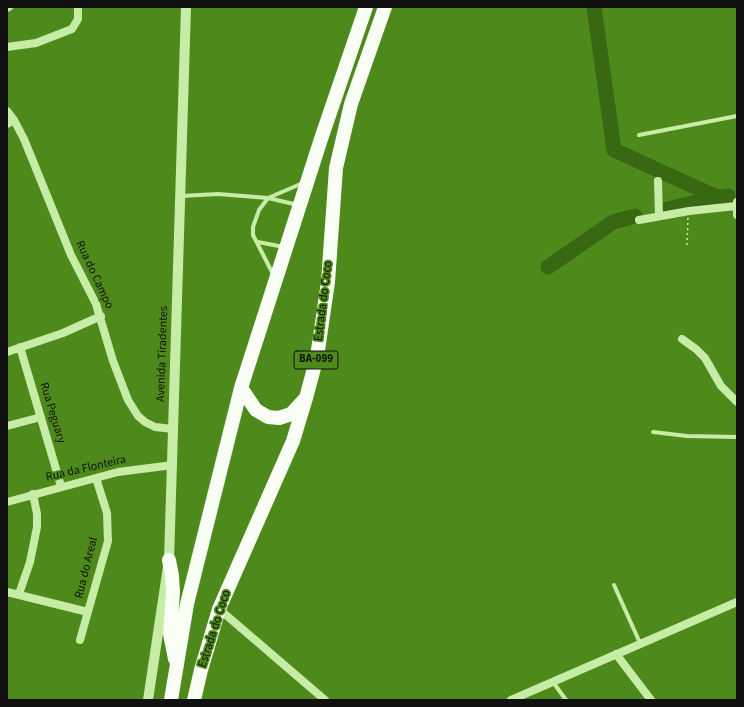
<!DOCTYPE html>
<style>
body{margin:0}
#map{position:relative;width:744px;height:707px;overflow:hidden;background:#4e891c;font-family:"Source Sans 3",sans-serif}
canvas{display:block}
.frame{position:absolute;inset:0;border:8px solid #111;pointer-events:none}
</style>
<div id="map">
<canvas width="744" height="707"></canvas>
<div class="frame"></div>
</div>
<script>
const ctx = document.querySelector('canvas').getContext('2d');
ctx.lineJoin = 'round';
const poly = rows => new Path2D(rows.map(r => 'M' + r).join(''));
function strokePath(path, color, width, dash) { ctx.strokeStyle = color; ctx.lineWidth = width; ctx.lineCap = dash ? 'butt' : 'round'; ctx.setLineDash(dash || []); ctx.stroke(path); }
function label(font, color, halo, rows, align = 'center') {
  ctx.font = font + ' "Source Sans 3",sans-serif'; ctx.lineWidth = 3.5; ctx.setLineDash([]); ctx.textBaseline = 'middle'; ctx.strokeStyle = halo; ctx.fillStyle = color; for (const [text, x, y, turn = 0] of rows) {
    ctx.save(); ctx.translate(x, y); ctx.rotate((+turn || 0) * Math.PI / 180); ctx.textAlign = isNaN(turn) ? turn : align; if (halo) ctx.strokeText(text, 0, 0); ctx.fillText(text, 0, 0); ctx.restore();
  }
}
const river = poly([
 [594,7,614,150,717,197,728,196],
 [664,210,717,197],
 [548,267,613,222,635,216]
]);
const path = poly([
 [687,245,688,218]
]);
const service = poly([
 [639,135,737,116],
 [181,196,218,194,268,198,298,205],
 [258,242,284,247],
 [274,276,253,235,253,227,259,210,268,198,303,183],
 [653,432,687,436,737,437],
 [614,585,640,643],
 [553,682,566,700]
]);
const minor = poly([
 [7,8,9,7],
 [7,47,36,43,72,29,78,19,78,7],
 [7,111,14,120,24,139,71,255,96,304,113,361,128,400,138,416,145,422,155,427,173,429],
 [7,124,14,120],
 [658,181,659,216],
 [737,202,737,215],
 [639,220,689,211,736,206],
 [682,339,696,349,705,358,721,386,737,402],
 [20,347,61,486],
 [7,352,63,333,101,316],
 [7,426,41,417],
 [7,502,118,472,173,465],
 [7,592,88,612],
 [19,594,30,562,37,527,37,514,33,494],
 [219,609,325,700],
 [80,640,108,541,107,513,96,478],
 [616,654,651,700],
 [511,700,737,602]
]);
const tertiary = poly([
 [148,700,169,560,186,7]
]);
const trunk = poly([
 [241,388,256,410,268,417,279,418,291,414,304,400],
 [169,560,172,576,173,592,170,634,175,659],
 [171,700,187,604,241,388,321,139,366,7],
 [194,700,201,670,219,609,293,441,306,398,317,357,328,282,336,168,351,104,385,7]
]);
const shields = [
 [316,360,44]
];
const shieldNames = [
 ["BA-099",316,360]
];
const streetNames = [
 ["Rua do Campo",94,275,65],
 ["Estrada do Coco",324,301,-83],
 ["Avenida Tiradentes",163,354,-88],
 ["Rua Peguary",52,413,73],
 ["Rua da Flonteira",86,469,-13],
 ["Rua do Areal",87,568,-76],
 ["Estrada do Coco",215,629,-72]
];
strokePath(river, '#396812', 15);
strokePath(path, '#c7eca6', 1.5, [2, 3]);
strokePath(service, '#c7eca6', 4);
strokePath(minor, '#c7eca6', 8);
strokePath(tertiary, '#c7eca6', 10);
strokePath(trunk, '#f9fff5', 14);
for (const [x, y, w] of shields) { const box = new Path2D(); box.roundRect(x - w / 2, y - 9, w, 18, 3); ctx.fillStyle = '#4e891c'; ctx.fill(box); strokePath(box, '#111', 1); }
label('bold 11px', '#111', null, shieldNames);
label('12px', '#111', '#4e891c', streetNames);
</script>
